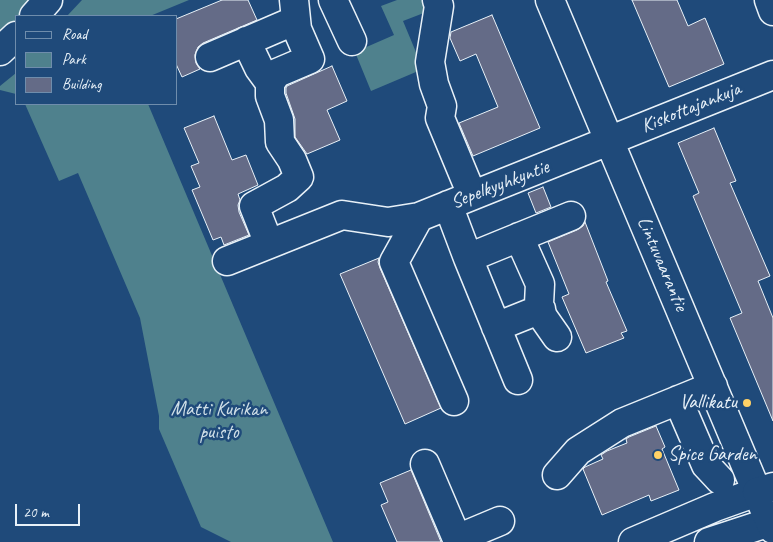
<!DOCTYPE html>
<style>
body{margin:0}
#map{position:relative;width:773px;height:542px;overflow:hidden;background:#1f4a7a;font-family:Caveat,sans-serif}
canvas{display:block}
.legend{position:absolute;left:15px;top:15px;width:162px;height:90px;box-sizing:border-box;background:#1f4a7a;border:1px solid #6f8dac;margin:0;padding:6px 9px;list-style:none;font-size:15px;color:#e8f1f8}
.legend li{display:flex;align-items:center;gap:10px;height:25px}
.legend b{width:25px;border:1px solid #6f8dac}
.scale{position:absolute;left:15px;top:504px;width:65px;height:22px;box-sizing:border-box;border:2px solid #e8f1f8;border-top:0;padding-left:6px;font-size:15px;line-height:18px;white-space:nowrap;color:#e8f1f8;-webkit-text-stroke:4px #1f4a7a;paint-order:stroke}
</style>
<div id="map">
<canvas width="773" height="542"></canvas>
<ul class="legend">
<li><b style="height:6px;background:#1f4a7a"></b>Road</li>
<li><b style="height:14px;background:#4f818d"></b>Park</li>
<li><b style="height:14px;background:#646b87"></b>Building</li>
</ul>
<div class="scale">20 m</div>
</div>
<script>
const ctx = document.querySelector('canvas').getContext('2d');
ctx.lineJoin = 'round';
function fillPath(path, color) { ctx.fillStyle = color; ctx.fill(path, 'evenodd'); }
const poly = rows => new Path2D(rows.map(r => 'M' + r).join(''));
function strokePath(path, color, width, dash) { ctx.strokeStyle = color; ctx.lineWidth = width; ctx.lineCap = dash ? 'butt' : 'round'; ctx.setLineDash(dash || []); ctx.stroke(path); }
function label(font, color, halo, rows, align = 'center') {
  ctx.font = font + ' Caveat,sans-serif'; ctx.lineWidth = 5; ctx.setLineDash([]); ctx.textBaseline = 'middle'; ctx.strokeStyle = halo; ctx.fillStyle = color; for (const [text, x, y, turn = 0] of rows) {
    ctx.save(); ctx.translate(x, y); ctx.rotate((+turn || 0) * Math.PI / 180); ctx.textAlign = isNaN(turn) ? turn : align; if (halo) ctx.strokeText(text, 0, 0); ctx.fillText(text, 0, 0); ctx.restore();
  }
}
const green = poly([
 [0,0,33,0,19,16,16,16,16,19,6,30,0,35],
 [82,0,189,0,150,16,67,16],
 [397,0,425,0,429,11,403,21,423,69,371,91,355,52,394,35,381,6],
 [16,73,16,94,0,90,0,86],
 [25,104,148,104,333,542,231,542,201,527,159,429,159,416,140,318,78,173,59,181]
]);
const building = poly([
 [222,0,248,0,257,20,203,43,198,47,195,55,196,63,200,69,182,77,176,64,176,19,222,0],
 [632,0,677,0,688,26,705,18,724,64,669,87,632,0],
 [492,15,540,128,473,156,459,123,498,107,476,54,460,61,450,38,451,32,492,15],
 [332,66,347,101,327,110,340,140,307,154,295,137,295,119,286,93,286,88,287,86,332,66],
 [214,116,232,160,246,155,258,185,238,194,240,200,238,205,239,212,249,235,224,245,221,237,213,240,192,190,200,187,191,166,199,163,184,128,214,116],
 [714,128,736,181,730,183,770,276,758,281,773,318,773,421,730,318,742,313,693,196,699,193,678,143,714,128],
 [543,187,551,207,536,213,528,193,543,187],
 [585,222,608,281,606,282,627,331,621,333,624,338,586,353,562,297,569,294,548,242,577,230,583,226,585,222],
 [379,258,378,262,380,268,441,408,405,424,340,274,379,258],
 [656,426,665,447,662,449,679,490,651,501,649,495,602,515,583,469,585,467,603,459,601,455,607,451,627,443,626,439,629,437,656,426],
 [411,470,441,542,397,542,381,505,388,502,380,483,411,470]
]);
const minor = poly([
 [333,0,352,41],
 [437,0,439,6,430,62,434,84,442,106,440,118,472,195],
 [550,0,757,492,715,507,633,542],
 [769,0,773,11],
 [34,16,48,0],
 [246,41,259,68,270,83],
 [0,51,16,36],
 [210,57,296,20],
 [448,205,468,258,518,380],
 [419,217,394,262,454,401],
 [519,237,540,284,539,304,543,317,557,337],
 [269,244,254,206,287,188,299,177,292,160,280,142,279,120,270,96,270,83,277,73,310,59,297,29,294,0],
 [468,258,571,216],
 [227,261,342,215,388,222,419,217,773,75],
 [496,327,541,309],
 [678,400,706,465,720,480],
 [425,464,457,539,500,521],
 [557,475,578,451,622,423,713,386],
 [709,542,770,522]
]);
const major = poly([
 [773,487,757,492,773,529]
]);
const markers = [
 [747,403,5,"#ffd166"],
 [658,455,5,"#ffd166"]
];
const streetNames = [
 ["Kiskottajankuja",691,108,-22],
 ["Sepelkyyhkyntie",500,185,-21],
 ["Lintuvaarantie",662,264,67]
];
const poiNames = [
 ["Vallikatu",737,403],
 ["Spice Garden",668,455,"left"]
];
const parkNames = [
 ["Matti Kurikan",219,410],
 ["puisto",219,433]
];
fillPath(green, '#4f818d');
fillPath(building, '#646b87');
strokePath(building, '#e8f1f8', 1);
strokePath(minor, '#e8f1f8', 31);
strokePath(major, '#e8f1f8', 31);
strokePath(minor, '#1f4a7a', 28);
strokePath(major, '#1f4a7a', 28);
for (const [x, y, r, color] of markers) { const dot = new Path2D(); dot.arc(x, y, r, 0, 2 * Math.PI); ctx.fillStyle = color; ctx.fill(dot); strokePath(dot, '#1f4a7a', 2); }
label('20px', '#e8f1f8', '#1f4a7a', streetNames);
label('20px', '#e8f1f8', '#1f4a7a', poiNames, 'right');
label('20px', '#d1e0e8', '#1f4a7a', parkNames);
</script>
